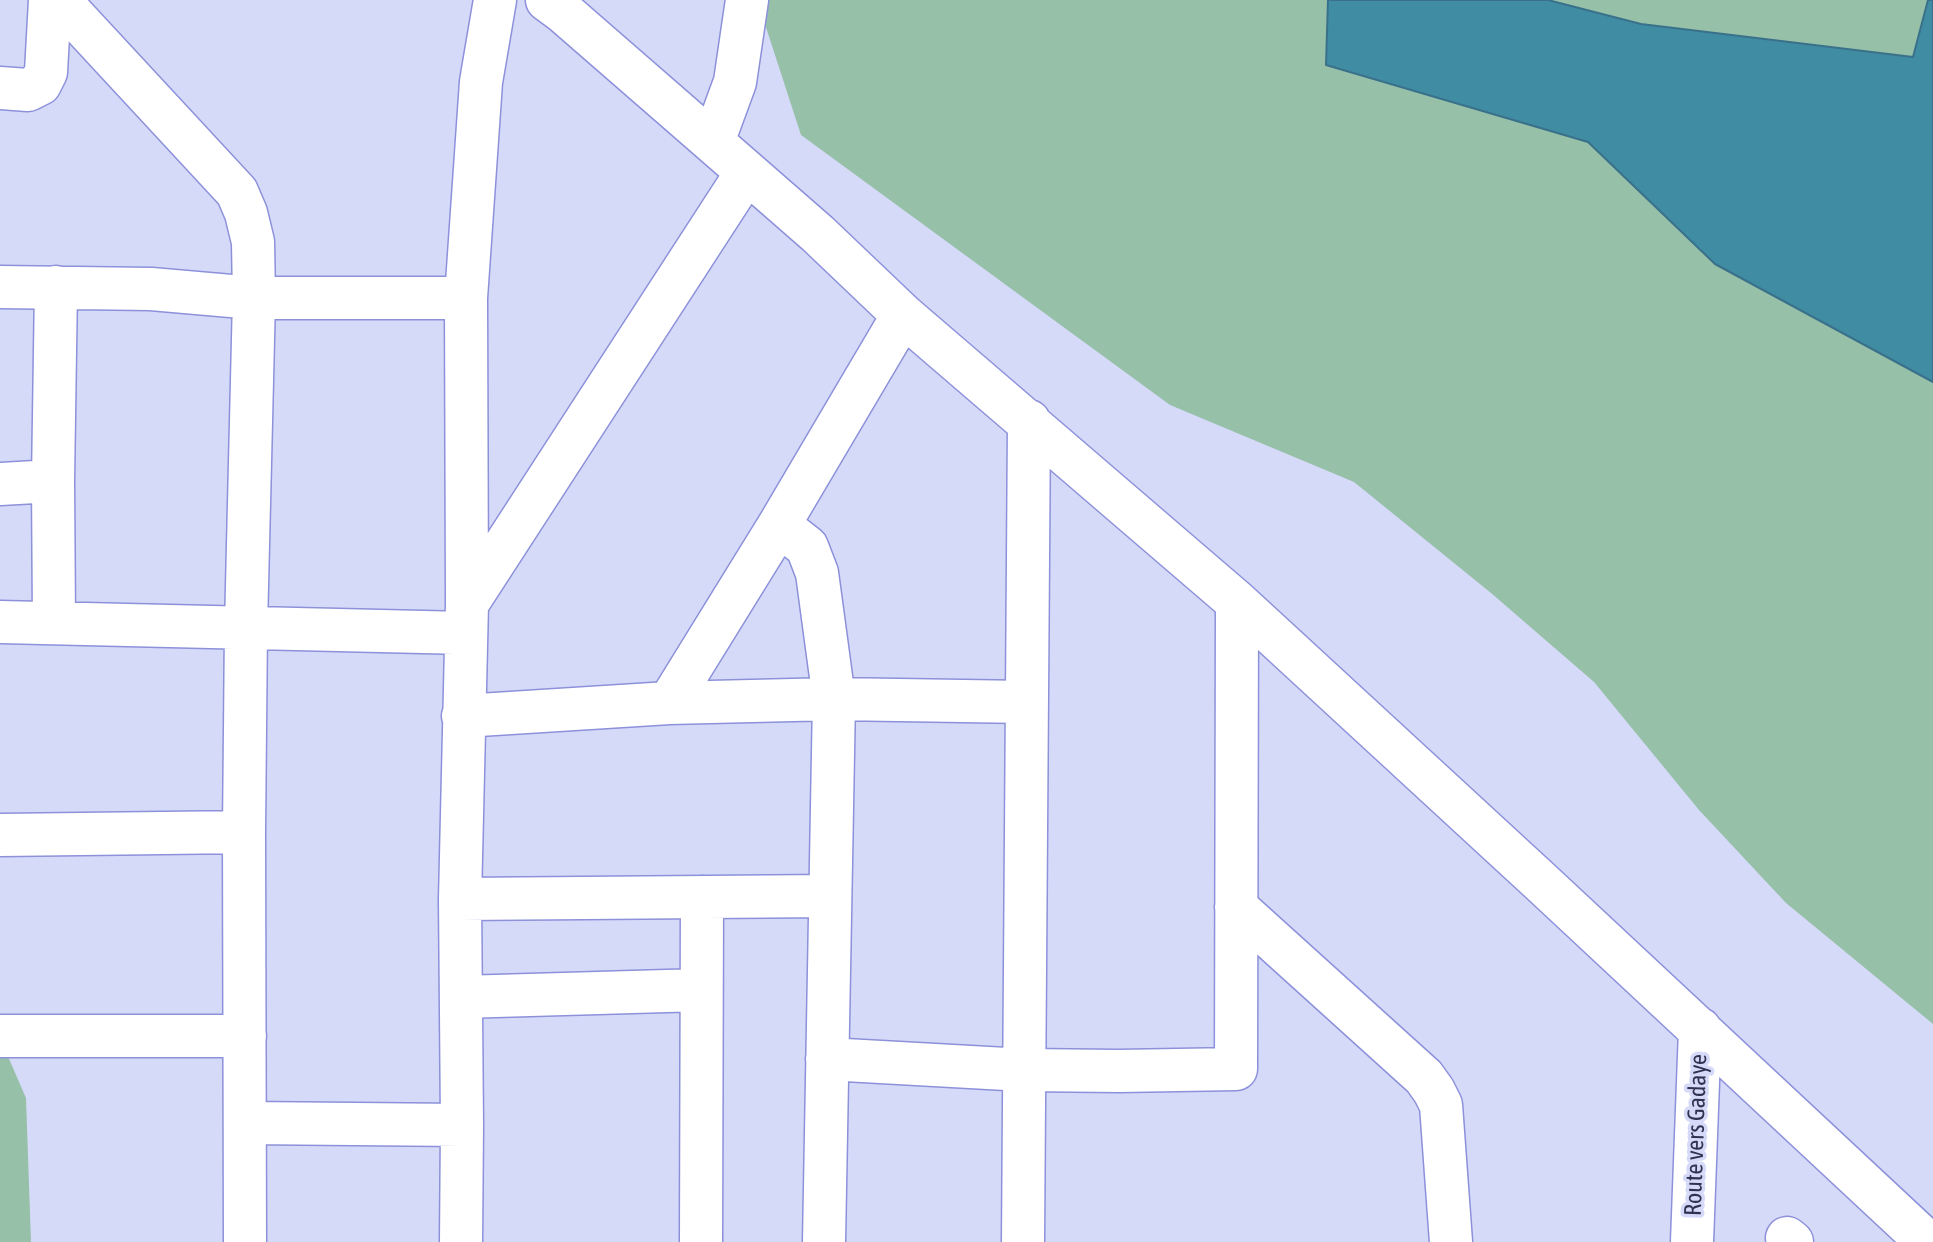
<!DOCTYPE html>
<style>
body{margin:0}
canvas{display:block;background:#d6daf9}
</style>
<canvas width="1933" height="1242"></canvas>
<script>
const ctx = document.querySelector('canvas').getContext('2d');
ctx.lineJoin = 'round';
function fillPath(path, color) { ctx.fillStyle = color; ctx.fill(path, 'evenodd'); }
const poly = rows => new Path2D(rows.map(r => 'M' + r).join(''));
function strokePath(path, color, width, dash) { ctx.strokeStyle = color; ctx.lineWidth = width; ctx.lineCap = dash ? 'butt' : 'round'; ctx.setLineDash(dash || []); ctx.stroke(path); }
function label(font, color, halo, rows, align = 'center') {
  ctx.font = font + ' "Asap Condensed",sans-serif'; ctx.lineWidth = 7; ctx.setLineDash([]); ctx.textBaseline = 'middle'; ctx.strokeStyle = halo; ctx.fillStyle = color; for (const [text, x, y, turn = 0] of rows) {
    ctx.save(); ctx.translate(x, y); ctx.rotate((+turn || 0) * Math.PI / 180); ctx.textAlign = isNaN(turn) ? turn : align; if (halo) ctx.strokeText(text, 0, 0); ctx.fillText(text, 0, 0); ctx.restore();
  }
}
const green = poly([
 [764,0,1328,0,1326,65,1588,142,1715,264,1933,382,1933,1024,1786,903,1699,810,1594,682,1491,593,1354,482,1170,405,801,135,760,9],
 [1548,0,1928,0,1913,57,1641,24],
 [0,1038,26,1098,31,1242,0,1242]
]);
const water = poly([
 [1328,0,1548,0,1641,24,1913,57,1928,0,1933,0,1933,382,1715,264,1588,142,1326,65,1328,0]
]);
const minor = poly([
 [59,0,237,192,246,213,253,242,254,298,246,627,244,832,245,1242],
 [547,0,562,11,747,172,818,234,903,315,1237,602,1541,882,1927,1242],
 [0,88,28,90,40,84,46,72,50,0],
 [713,142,735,82,747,0],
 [0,287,151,289,254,298,466,298],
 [0,484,53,481],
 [779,525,807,547,817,573,834,699,824,1242],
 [467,604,747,172],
 [0,622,465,633],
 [54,622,53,481,56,287],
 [669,703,779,525,903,315],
 [463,716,669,703,834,699,1027,702],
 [0,835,244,832],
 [460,899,830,896],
 [1236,907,1424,1077,1434,1091,1441,1105,1451,1242],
 [461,997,701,990],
 [0,1036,245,1036],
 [827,1059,1024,1070,1119,1071,1236,1069,1237,602],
 [246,1123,462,1125],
 [1787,1238,1792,1242],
 [461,1242,462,1125,460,899,467,604,466,298,481,82,495,0],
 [701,1242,702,897],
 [1023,1242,1029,421],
 [1692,1242,1700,1029]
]);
const streetNames = [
 ["Route vers Gadaye",1696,1135,-88]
];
fillPath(green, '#97c0a9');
fillPath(water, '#3f8ca3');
strokePath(water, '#3a718a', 2);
strokePath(minor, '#8c91da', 45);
strokePath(minor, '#fff', 42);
label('24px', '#303250', '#d6daf9', streetNames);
</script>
